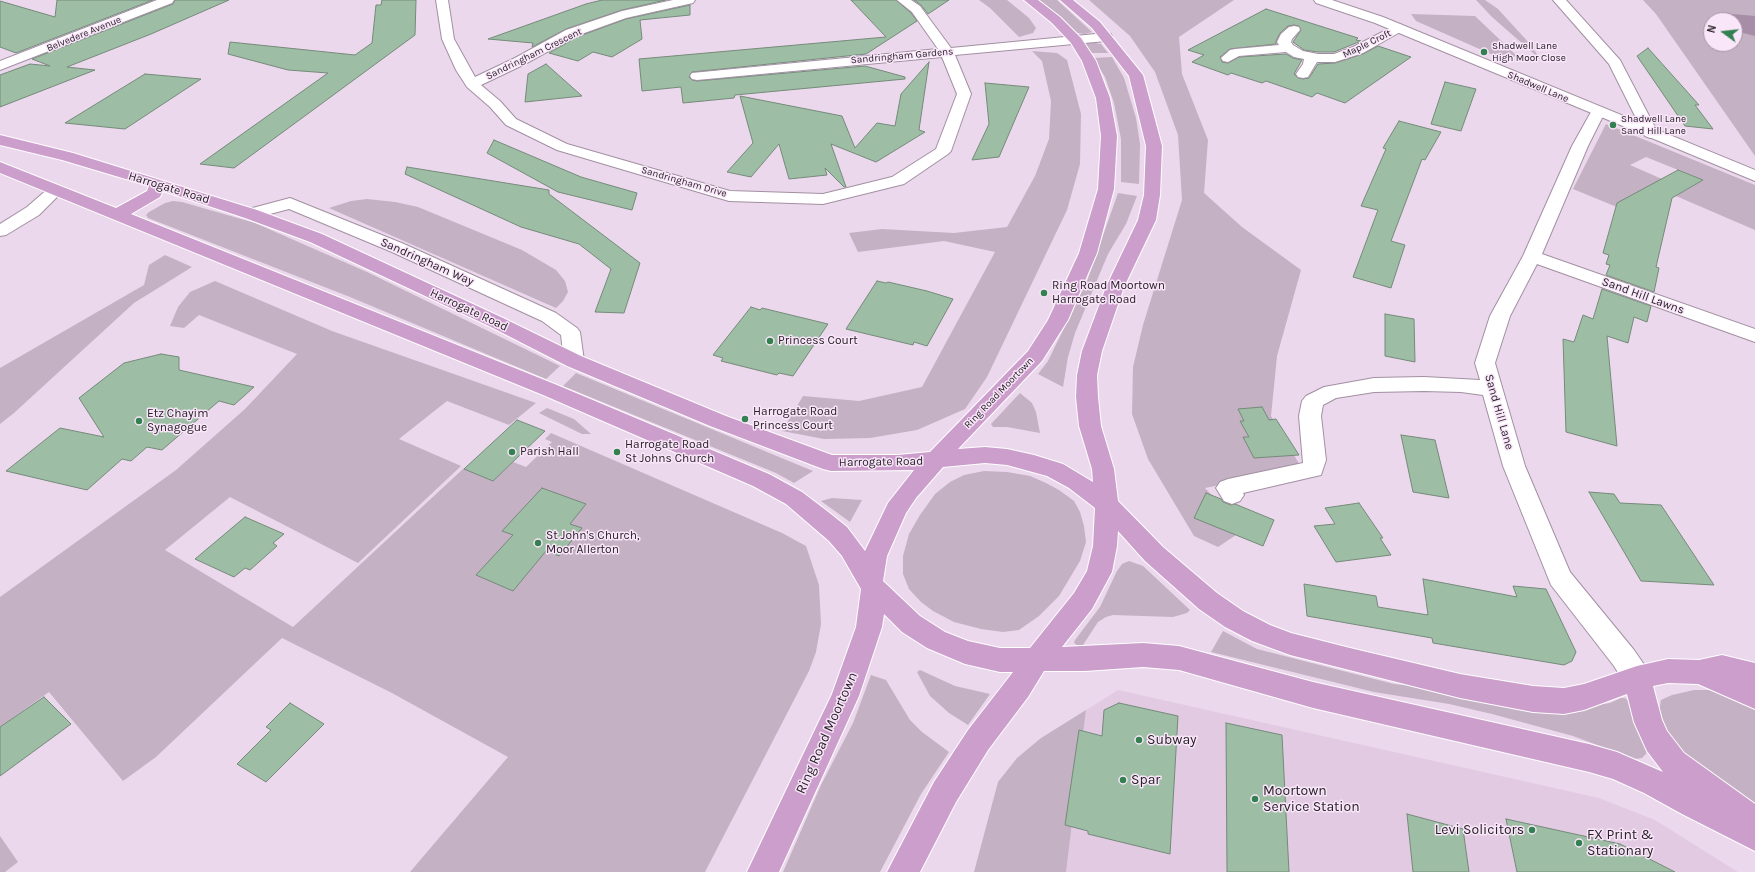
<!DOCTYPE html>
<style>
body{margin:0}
#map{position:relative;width:1755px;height:872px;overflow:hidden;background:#ecd8ec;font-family:Karla,sans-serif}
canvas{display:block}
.north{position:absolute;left:1703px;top:12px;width:40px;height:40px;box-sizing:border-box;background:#f9e6f9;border:1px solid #a597a5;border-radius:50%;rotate:285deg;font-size:11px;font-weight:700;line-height:16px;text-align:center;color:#282128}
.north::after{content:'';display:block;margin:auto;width:14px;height:18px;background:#338050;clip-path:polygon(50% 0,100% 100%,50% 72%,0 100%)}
</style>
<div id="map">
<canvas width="1755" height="872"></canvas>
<div class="north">N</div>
</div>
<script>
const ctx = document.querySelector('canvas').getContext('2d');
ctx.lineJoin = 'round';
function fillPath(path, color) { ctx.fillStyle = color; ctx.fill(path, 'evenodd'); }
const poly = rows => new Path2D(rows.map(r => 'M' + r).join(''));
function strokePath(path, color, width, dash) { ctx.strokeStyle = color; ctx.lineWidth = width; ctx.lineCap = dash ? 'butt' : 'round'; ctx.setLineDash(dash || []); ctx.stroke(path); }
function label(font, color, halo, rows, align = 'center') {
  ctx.font = font + ' Karla,sans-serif'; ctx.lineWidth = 3; ctx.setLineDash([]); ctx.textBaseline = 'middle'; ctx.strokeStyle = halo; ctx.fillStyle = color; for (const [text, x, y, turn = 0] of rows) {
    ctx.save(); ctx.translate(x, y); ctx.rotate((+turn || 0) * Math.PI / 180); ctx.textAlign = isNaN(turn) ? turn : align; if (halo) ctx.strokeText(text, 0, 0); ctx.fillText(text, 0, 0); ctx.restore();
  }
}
const built = poly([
 [1118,690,1599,798,1655,820,1738,872,1066,872,1086,710]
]);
const green = poly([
 [979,0,1007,0,1029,18,1036,28,1033,33,1019,37,990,8],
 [1039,0,1057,0,1092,32,1085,34,1077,33],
 [1089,0,1234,0,1179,37,1182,74,1208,140,1204,193,1242,227,1301,270,1277,356,1271,416,1301,467,1266,476,1205,488,1230,514,1236,535,1218,547,1194,536,1148,459,1132,414,1133,367,1143,325,1182,200,1178,135,1155,72,1130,36],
 [1476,0,1485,0,1498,9,1530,44,1541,60,1492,17],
 [1643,0,1755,0,1755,156,1656,14],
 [1711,20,1735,20,1735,44,1711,44],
 [1411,14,1475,16,1517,56,1512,57,1509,60,1509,62,1416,21],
 [1090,42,1101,44,1108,53,1090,53,1085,45],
 [1032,51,1057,53,1067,60,1081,114,1080,164,1067,210,987,377,965,409,917,430,870,438,824,439,782,431,803,396,859,401,922,387,995,252,944,241,858,252,849,233,882,229,954,233,1007,227,1035,176,1049,139,1051,101,1042,61],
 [1112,57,1124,78,1136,118,1140,144,1139,184,1121,182,1121,139,1114,103,1105,77,1093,58],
 [1606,124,1755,185,1755,230,1676,196,1703,180,1646,157,1630,165,1662,179,1629,212,1573,189],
 [1118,193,1137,196,1126,224,1108,254,1075,333,1068,357,1063,387,1038,374,1048,361,1087,281],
 [367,199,395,202,418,207,522,250,556,270,565,281,568,292,563,301,556,308,329,208,351,201],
 [173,201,182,202,255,223,367,272,560,366,546,379,350,297,148,218,146,215,149,212,165,203],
 [165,255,192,267,134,303,14,413,0,424,0,368,144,285,149,265],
 [215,281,332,331,536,403,509,425,447,401,399,439,461,466,358,563,230,497,165,550,293,627,464,468,493,481,513,462,526,467,552,442,545,439,551,433,782,533,806,546,819,585,821,624,816,652,809,671,705,872,410,872,508,757,392,693,282,638,156,757,123,781,49,692,0,727,0,597,176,470,245,409,297,354,199,315,184,328,170,326,178,307,190,292],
 [576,373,813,471,794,483,776,473,563,386],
 [1020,393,1032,403,1036,412,1040,433,1007,427,993,427,991,424],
 [547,408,574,419,591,434,582,434,539,413],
 [984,471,1007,472,1030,476,1046,483,1059,490,1074,501,1080,512,1084,526,1086,542,1080,561,1059,596,1039,616,1019,630,1003,632,981,629,954,622,933,611,921,602,909,589,903,574,903,556,909,534,920,515,935,494,950,482,964,475],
 [832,498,862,500,850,522,821,501],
 [1129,561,1143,566,1190,610,1187,613,1173,617,1113,615,1106,617,1098,622,1083,645,1077,645,1074,643,1075,640,1100,607,1117,571,1122,564],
 [1223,631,1257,649,1394,684,1597,705,1610,703,1621,698,1625,698,1631,703,1647,748,1646,754,1642,758,1635,759,1573,736,1492,714,1449,704,1374,692,1211,652],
 [920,670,955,686,990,694,968,725,949,713,930,696,917,672],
 [871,675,886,680,910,720,922,732,949,752,921,794,880,872,783,872,821,785,853,723],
 [1694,690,1718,690,1755,702,1755,804,1681,753,1663,727,1659,711,1661,700,1672,695],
 [1086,710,1066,872,974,872,998,782,1017,758,1041,738],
 [0,836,18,862,5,872,0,872]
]);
const water = poly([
 [1732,14,1755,16,1755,36,1735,31,1735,20,1719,20,1720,17,1725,15]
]);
const building = poly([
 [57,0,153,0,16,53,0,47,0,1,55,17,57,0],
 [175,0,229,0,151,34,67,67,95,70,0,107,0,75,30,64,50,66,32,59,173,4,175,0],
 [382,0,416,0,415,35,234,168,200,164,328,73,288,70,228,54,230,42,355,55,372,43,376,5,381,5,382,0],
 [602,0,666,0,622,10,566,29,532,47,533,43,488,39,586,4,602,0],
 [851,0,896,0,911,13,917,21,866,54,692,72,689,77,692,80,697,81,865,66,905,77,905,79,735,95,734,98,683,103,681,87,642,91,639,59,886,37,851,0],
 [914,0,949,0,928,14,921,5,914,0],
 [690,5,690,15,640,20,642,39,612,57,593,52,578,61,549,53,577,37,626,19,690,5],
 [1266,9,1358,38,1356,40,1361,41,1334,52,1318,52,1304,50,1293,42,1301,30,1299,26,1294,25,1288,26,1280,33,1276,41,1276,44,1230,49,1220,57,1222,62,1228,63,1239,57,1286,54,1293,58,1302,60,1294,74,1298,78,1303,79,1309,78,1318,64,1335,63,1363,54,1378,46,1411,57,1345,103,1317,93,1312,97,1266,81,1262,83,1231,73,1228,75,1192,62,1204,55,1188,50,1266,9],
 [1648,48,1699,105,1695,105,1713,129,1685,126,1637,56,1648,48],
 [929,62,919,130,925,132,876,162,831,144,846,187,844,187,825,168,827,175,789,179,779,144,751,177,727,172,753,143,740,96,842,116,855,148,877,123,895,126,901,94,929,62],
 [546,64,582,96,525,102,528,74,546,64],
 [145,74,201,79,125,129,65,123,145,74],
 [1445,82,1476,89,1461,131,1431,124,1445,82],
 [985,83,1029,87,999,157,972,160,989,124,985,83],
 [1399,121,1441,132,1425,160,1422,159,1391,241,1405,245,1391,288,1353,277,1378,210,1361,206,1386,149,1383,148,1399,121],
 [494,140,581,177,637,193,632,210,558,192,487,153,494,140],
 [407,167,549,190,549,194,640,263,624,313,595,312,611,269,579,244,521,227,405,174,407,167],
 [1678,170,1703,180,1672,198,1656,267,1659,268,1654,292,1606,275,1610,265,1606,264,1609,255,1603,253,1617,203,1678,170],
 [877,281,886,283,888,282,927,291,953,299,927,346,914,342,913,345,846,329,877,281],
 [1602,289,1651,306,1647,322,1634,317,1628,343,1607,336,1617,446,1566,432,1563,339,1574,342,1583,315,1593,319,1602,289],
 [751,307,760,310,762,308,828,324,793,376,779,373,777,375,721,361,723,358,713,355,751,307],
 [1385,314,1414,319,1415,362,1385,356,1385,314],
 [161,354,179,357,179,370,254,387,234,405,219,401,162,450,147,447,131,461,122,459,87,490,6,471,60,428,104,437,79,398,124,363,161,354],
 [1262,407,1269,420,1276,419,1299,455,1254,458,1243,437,1249,437,1240,421,1244,421,1238,409,1262,407],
 [517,420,545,431,493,481,464,469,517,420],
 [1401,435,1435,440,1449,498,1413,492,1401,435],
 [542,488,586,504,570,524,582,528,559,556,546,551,513,591,476,575,513,535,502,531,542,488],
 [1589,492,1614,494,1620,503,1661,505,1714,585,1641,581,1589,492],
 [1206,493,1221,499,1223,502,1231,505,1235,504,1274,520,1263,546,1194,518,1206,493],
 [1359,503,1383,538,1380,538,1391,555,1336,562,1314,526,1335,524,1325,508,1359,503],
 [245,517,284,534,273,543,277,546,250,570,245,568,234,577,195,559,245,517],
 [1423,579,1517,597,1513,586,1546,589,1576,652,1572,661,1564,665,1433,643,1432,638,1307,616,1304,584,1376,596,1378,607,1428,615,1423,579],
 [44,697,71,724,0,776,0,727,44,697],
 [290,703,324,724,266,782,237,764,271,730,266,727,290,703],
 [1119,703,1178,716,1170,854,1088,834,1088,831,1065,825,1079,730,1102,736,1104,710,1119,703],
 [1226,723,1282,735,1289,872,1227,872,1226,723],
 [1407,814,1463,829,1469,872,1413,872,1407,814],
 [1506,819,1620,844,1675,872,1517,872,1506,819]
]);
const minor = poly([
 [157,0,174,0,172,3,0,70,0,61,157,0],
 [436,0,448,0,454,39,475,77,515,58,566,30,622,11,673,0,695,0,693,3,626,18,576,36,525,64,481,85,500,101,516,119,567,144,730,191,823,194,892,177,936,149,957,94,942,57,697,80,692,79,690,76,692,73,938,49,912,12,897,0,911,0,920,6,951,48,1106,33,1111,34,1112,37,1111,40,1106,41,955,55,971,94,951,151,948,154,904,184,823,204,729,201,557,150,506,125,490,107,467,87,456,70,442,39,436,0],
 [1553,0,1566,0,1620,60,1658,133,1655,136,1650,138,1645,136,1609,64,1553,0],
 [1398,24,1402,25,1404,28,1402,31,1363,53,1335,62,1317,62,1308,77,1303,78,1298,77,1296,74,1303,64,1304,59,1294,57,1286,52,1239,56,1228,62,1223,61,1221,58,1230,50,1235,49,1279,45,1277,42,1281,34,1289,27,1294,26,1299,27,1300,30,1292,39,1291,42,1293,45,1303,51,1318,54,1334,54,1353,47,1398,24],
 [1598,108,1603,109,1605,112,1588,146,1542,254,1755,329,1755,342,1537,264,1510,316,1495,363,1525,466,1570,572,1634,650,1647,669,1651,678,1647,687,1637,690,1627,687,1614,666,1551,585,1503,466,1483,395,1461,392,1424,391,1374,392,1336,398,1323,405,1321,416,1326,460,1321,475,1243,493,1244,495,1240,501,1232,504,1224,501,1216,488,1220,482,1228,479,1303,463,1299,416,1302,401,1306,396,1324,387,1374,378,1424,377,1480,380,1475,363,1490,316,1523,256,1572,146,1591,112,1593,109,1598,108],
 [56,185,62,187,64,190,39,215,6,235,0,236,0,224,27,207,50,187,56,185],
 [290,198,404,244,556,313,577,328,580,332,584,361,581,366,574,368,567,366,564,361,561,335,542,321,392,252,289,209,251,219,245,218,243,214,245,210,290,198]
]);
const tertiary = poly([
 [1314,0,1332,0,1383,17,1755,170,1755,181,1375,23,1316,3,1314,0]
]);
const trunk = poly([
 [1024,0,1038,0,1060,17,1081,38,1096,61,1110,98,1117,136,1114,189,1097,253,1068,320,1042,361,958,449,985,447,1007,449,1034,455,1063,464,1093,482,1092,469,1079,426,1076,397,1077,375,1082,351,1106,287,1138,220,1144,195,1146,146,1129,76,1092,28,1060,0,1073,0,1100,22,1143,75,1162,146,1160,195,1156,220,1124,287,1102,351,1097,375,1098,397,1101,426,1114,469,1118,501,1163,547,1217,593,1243,611,1270,625,1291,633,1350,648,1460,674,1533,686,1564,688,1584,684,1637,666,1668,659,1699,660,1722,655,1755,663,1755,709,1698,684,1668,683,1653,686,1662,720,1667,731,1684,753,1755,804,1755,851,1682,814,1644,793,1613,779,1589,772,1313,708,1179,670,1143,667,1085,671,1044,671,1028,697,988,750,956,802,920,872,887,872,934,782,968,730,1013,672,1000,672,965,664,927,648,902,632,884,614,882,627,859,696,779,872,747,872,832,694,856,627,861,589,842,556,829,541,786,504,753,486,543,395,0,173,0,162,116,208,147,191,149,186,62,160,0,145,0,135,73,153,257,210,322,234,503,318,581,356,726,416,832,455,898,455,930,452,1028,351,1048,320,1079,253,1098,189,1101,136,1096,98,1082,61,1071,43,1052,23,1024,0],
 [163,191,245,218,310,242,489,326,567,366,710,426,823,469,831,471,914,470,888,503,865,551,847,527,827,511,802,492,769,474,557,385,131,214,160,197,163,191],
 [985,463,1007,465,1047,476,1069,488,1095,508,1093,546,1087,571,1074,593,1030,648,1000,648,968,641,945,632,920,616,883,581,887,556,906,513,916,498,943,467,985,463],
 [1118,531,1145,561,1199,609,1225,627,1252,641,1290,655,1460,698,1533,712,1564,714,1584,710,1627,694,1634,722,1638,731,1647,751,1663,772,1617,752,1589,744,1313,682,1179,646,1143,643,1062,647,1092,609,1112,572,1117,546,1118,531]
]);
const markers = [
 [1484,52,4,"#338050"],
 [1613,125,4,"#338050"],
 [1044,293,4,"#338050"],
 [770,341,4,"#338050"],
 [745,419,4,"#338050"],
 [139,421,4,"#338050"],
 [512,452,4,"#338050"],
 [617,452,4,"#338050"],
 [538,543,4,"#338050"],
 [1139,740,4,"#338050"],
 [1123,780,4,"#338050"],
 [1255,799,4,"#338050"],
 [1532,830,4,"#338050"],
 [1579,843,4,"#338050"]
];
const farStreetnames = [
 ["Belvedere Avenue",84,34,-22],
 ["Maple Croft",1367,44,-26],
 ["Sandringham Crescent",534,54,-26],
 ["Sandringham Gardens",902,56,-5],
 ["Shadwell Lane",1538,87,23],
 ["Sandringham Drive",684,182,16],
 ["Ring Road Moortown",999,393,-46]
];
const farPoinames = [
 ["Shadwell Lane",1492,46],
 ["High Moor Close",1492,58],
 ["Shadwell Lane",1621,119],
 ["Sand Hill Lane",1621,131]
];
const streetNames = [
 ["Harrogate Road",169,188,17],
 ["Sandringham Way",427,262,24],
 ["Sand Hill Lawns",1643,296,20],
 ["Harrogate Road",469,310,25],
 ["Sand Hill Lane",1499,412,74],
 ["Harrogate Road",881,462,-1]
];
const poiNames = [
 ["Ring Road Moortown",1052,286],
 ["Harrogate Road",1052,300],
 ["Princess Court",778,341],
 ["Harrogate Road",753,412],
 ["Princess Court",753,426],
 ["Etz Chayim",147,414],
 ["Synagogue",147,428],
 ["Harrogate Road",625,445],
 ["St Johns Church",625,459],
 ["Parish Hall",520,452],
 ["St John's Church,",546,536],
 ["Moor Allerton",546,550]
];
const nearStreetnames = [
 ["Ring Road Moortown",827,733,-66]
];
const nearPoinames = [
 ["Subway",1147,740],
 ["Spar",1131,780],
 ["Moortown",1263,791],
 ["Service Station",1263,807],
 ["Levi Solicitors",1524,830,"right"],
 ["FX Print &",1587,835],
 ["Stationary",1587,851]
];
fillPath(built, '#e2cae2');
fillPath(green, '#c4b1c4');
fillPath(water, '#a78da7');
fillPath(building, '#9dbda5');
strokePath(building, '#758a7a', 1);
strokePath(minor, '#a290a2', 2);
strokePath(tertiary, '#a290a2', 2);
strokePath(trunk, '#fff', 2);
fillPath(minor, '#fff');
fillPath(tertiary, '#fff');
fillPath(trunk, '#cc9ecc');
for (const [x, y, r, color] of markers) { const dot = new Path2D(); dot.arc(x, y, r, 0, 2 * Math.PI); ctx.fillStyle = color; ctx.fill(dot); strokePath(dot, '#f9e6f9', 1.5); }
label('10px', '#282128', '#f9e6f9', farStreetnames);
label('10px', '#282128', '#f9e6f9', farPoinames, 'left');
label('12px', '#282128', '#f9e6f9', streetNames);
label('12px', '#282128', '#f9e6f9', poiNames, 'left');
label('14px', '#282128', '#f9e6f9', nearStreetnames);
label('14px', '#282128', '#f9e6f9', nearPoinames, 'left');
</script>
